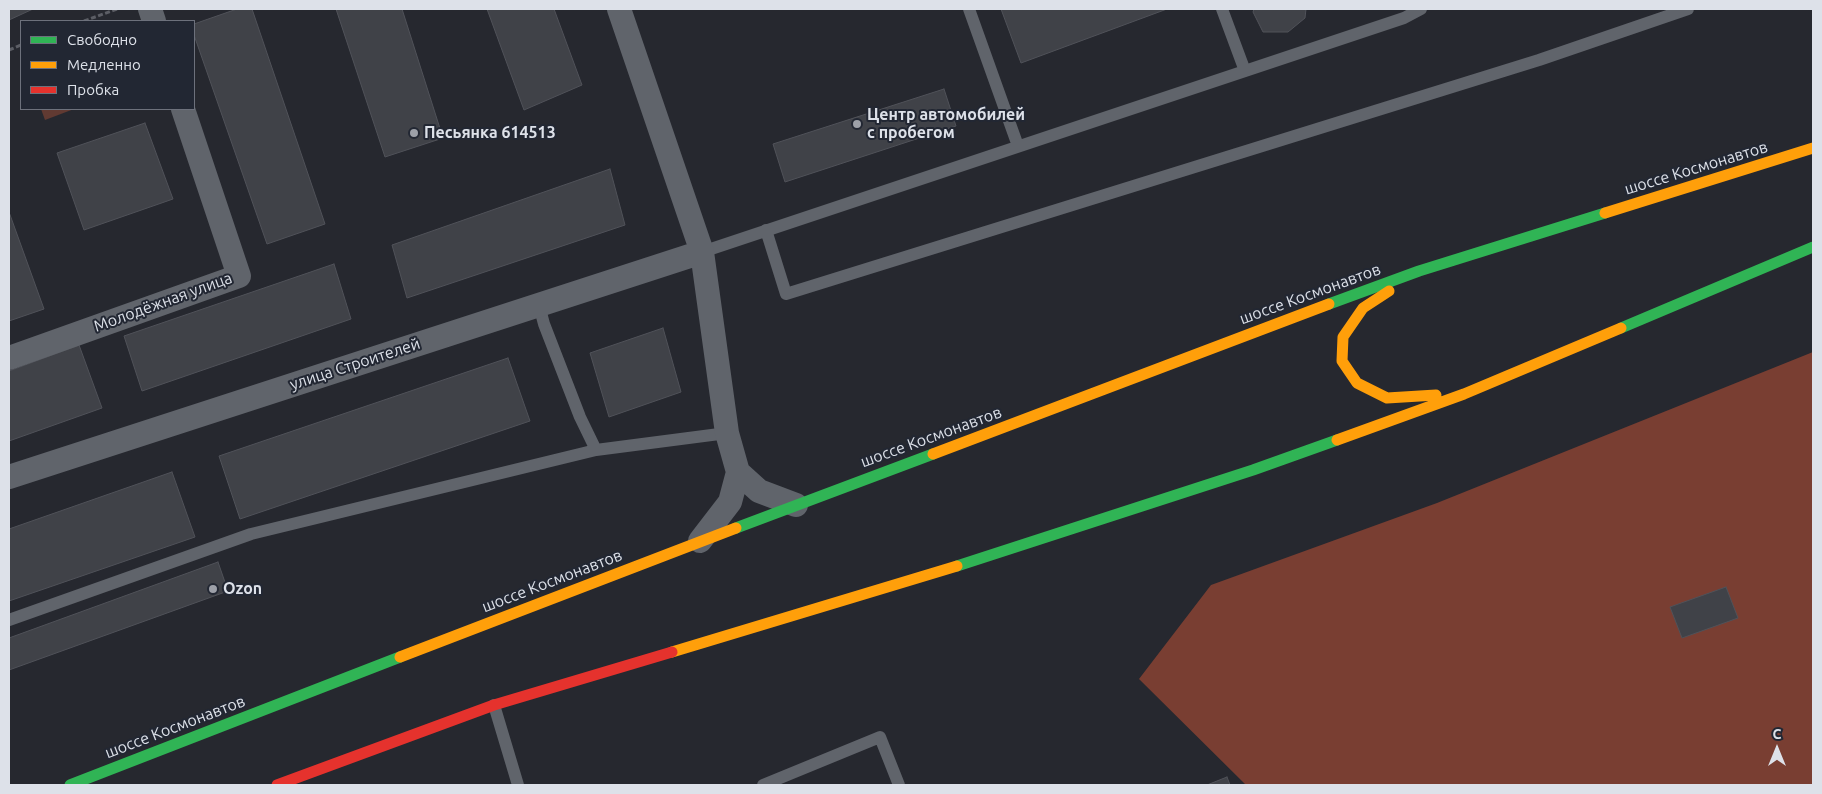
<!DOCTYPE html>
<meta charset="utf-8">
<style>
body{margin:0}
#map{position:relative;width:1822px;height:794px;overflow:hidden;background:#26282f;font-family:Ubuntu,sans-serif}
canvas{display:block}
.frame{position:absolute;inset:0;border:10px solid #dde1e9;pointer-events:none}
.legend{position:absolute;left:20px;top:20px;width:175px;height:90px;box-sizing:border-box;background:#222733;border:1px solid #6d717c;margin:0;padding:6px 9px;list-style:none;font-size:15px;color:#dde1e9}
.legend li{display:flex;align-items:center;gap:10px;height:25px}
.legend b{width:25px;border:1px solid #6d717c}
.north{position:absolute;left:1752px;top:724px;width:50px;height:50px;-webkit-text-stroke:4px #222733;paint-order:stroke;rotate:0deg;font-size:14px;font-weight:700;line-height:20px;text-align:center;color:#dde1e9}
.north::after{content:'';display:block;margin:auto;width:18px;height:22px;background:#dde1e9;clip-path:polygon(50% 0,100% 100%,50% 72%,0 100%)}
</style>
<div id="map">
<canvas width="1822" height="794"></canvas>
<div class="frame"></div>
<ul class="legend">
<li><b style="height:6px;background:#30b455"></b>Свободно</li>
<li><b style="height:6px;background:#ff9f0a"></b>Медленно</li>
<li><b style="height:6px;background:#e5322d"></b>Пробка</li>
</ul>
<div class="north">С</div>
</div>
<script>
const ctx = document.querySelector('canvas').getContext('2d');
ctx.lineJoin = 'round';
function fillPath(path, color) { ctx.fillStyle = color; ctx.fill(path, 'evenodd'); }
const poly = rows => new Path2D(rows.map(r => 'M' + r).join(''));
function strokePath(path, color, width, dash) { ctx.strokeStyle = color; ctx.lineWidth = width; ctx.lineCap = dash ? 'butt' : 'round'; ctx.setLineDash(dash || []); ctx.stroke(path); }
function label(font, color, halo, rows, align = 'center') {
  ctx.font = font + ' Ubuntu,sans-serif'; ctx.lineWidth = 4; ctx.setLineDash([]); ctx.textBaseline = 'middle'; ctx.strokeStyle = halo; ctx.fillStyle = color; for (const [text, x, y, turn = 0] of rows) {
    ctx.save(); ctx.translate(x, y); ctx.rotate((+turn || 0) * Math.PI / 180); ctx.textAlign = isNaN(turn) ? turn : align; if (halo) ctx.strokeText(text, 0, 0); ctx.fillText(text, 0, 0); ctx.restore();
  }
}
const green = poly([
 [41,109,74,109,45,120]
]);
const forest = poly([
 [1813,352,1813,785,1246,785,1139,679,1211,585,1437,503]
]);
const building = poly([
 [9,9,33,9,9,20,9,9],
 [237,9,252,9,325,224,267,244,194,35,194,24,237,9],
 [336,9,402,9,443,138,385,157,336,9],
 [487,9,554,9,582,85,524,110,487,9],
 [1001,9,1167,9,1021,63,1001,9],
 [1254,9,1306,9,1305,18,1288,32,1263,32,1253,12,1254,9],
 [944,89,956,126,785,182,773,144,944,89],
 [145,123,173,199,84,230,57,153,145,123],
 [610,169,625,225,407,298,392,245,610,169],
 [9,212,44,309,9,321,9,212],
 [334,264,351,319,142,391,124,336,334,264],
 [663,328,681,392,609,417,590,353,663,328],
 [79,345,102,408,9,441,9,371,79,345],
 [508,358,530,421,240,519,219,456,508,358],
 [172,472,195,537,9,601,9,529,172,472],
 [218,562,228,591,9,670,9,638,218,562],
 [1726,587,1738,618,1682,638,1670,607,1726,587],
 [1227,777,1230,785,1207,785,1227,777]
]);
const path = poly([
 [84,21,117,9],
 [9,50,21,45]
]);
const lane = poly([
 [969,9,1018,146],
 [1222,9,1245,71],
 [766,230,786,294,1539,60,1688,9],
 [702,252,1404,18,1421,9],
 [539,305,544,324,580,417,596,450,727,433],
 [9,620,251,534,596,450],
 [494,705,518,785],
 [763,785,880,737,899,785]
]);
const street = poly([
 [150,9,154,21],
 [619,9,702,252,727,433,738,472,730,502,700,541],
 [9,358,239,276,183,109],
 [738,472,759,491,796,505],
 [9,477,702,252]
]);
const fast = poly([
 [1329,304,1419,271,1605,213],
 [1621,328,1813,247],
 [736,528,933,454],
 [957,566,1253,470,1337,440],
 [70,785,400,657]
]);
const slow = poly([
 [1605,213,1813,148],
 [1389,291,1363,308,1343,337,1342,361,1357,383,1387,398,1436,395],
 [1337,440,1464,394,1621,328],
 [933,454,1329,304],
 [672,652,957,566],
 [400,657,736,528]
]);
const jam = poly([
 [277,785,494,705,672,652]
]);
const markers = [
 [857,124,5,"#9da0a8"],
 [414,133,5,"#9da0a8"],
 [213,589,5,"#9da0a8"]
];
const poiNames = [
 ["Центр автомобилей",867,115],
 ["с пробегом",867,133],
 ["Песьянка 614513",424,133],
 ["Ozon",223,589]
];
const streetNames = [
 ["шоссе Космонавтов",1696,168,-17],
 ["шоссе Космонавтов",1310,294,-20],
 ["Молодёжная улица",163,302,-20],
 ["улица Строителей",355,364,-18],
 ["шоссе Космонавтов",931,437,-20],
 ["шоссе Космонавтов",552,581,-21],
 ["шоссе Космонавтов",175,727,-21]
];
fillPath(green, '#613a32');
fillPath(forest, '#793e32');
fillPath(building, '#404248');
strokePath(building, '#505259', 1);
strokePath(path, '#5c5e65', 3, [5, 2.5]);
strokePath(lane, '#60646b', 12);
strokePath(street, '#60646b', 24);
strokePath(fast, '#30b455', 11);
strokePath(slow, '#ff9f0a', 11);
strokePath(jam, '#e5322d', 11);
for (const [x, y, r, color] of markers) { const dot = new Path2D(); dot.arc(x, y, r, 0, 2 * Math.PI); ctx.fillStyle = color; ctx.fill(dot); strokePath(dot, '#222733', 2); }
label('bold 16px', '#dde1e9', '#222733', poiNames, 'left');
label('16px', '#dde1e9', '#222733', streetNames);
</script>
